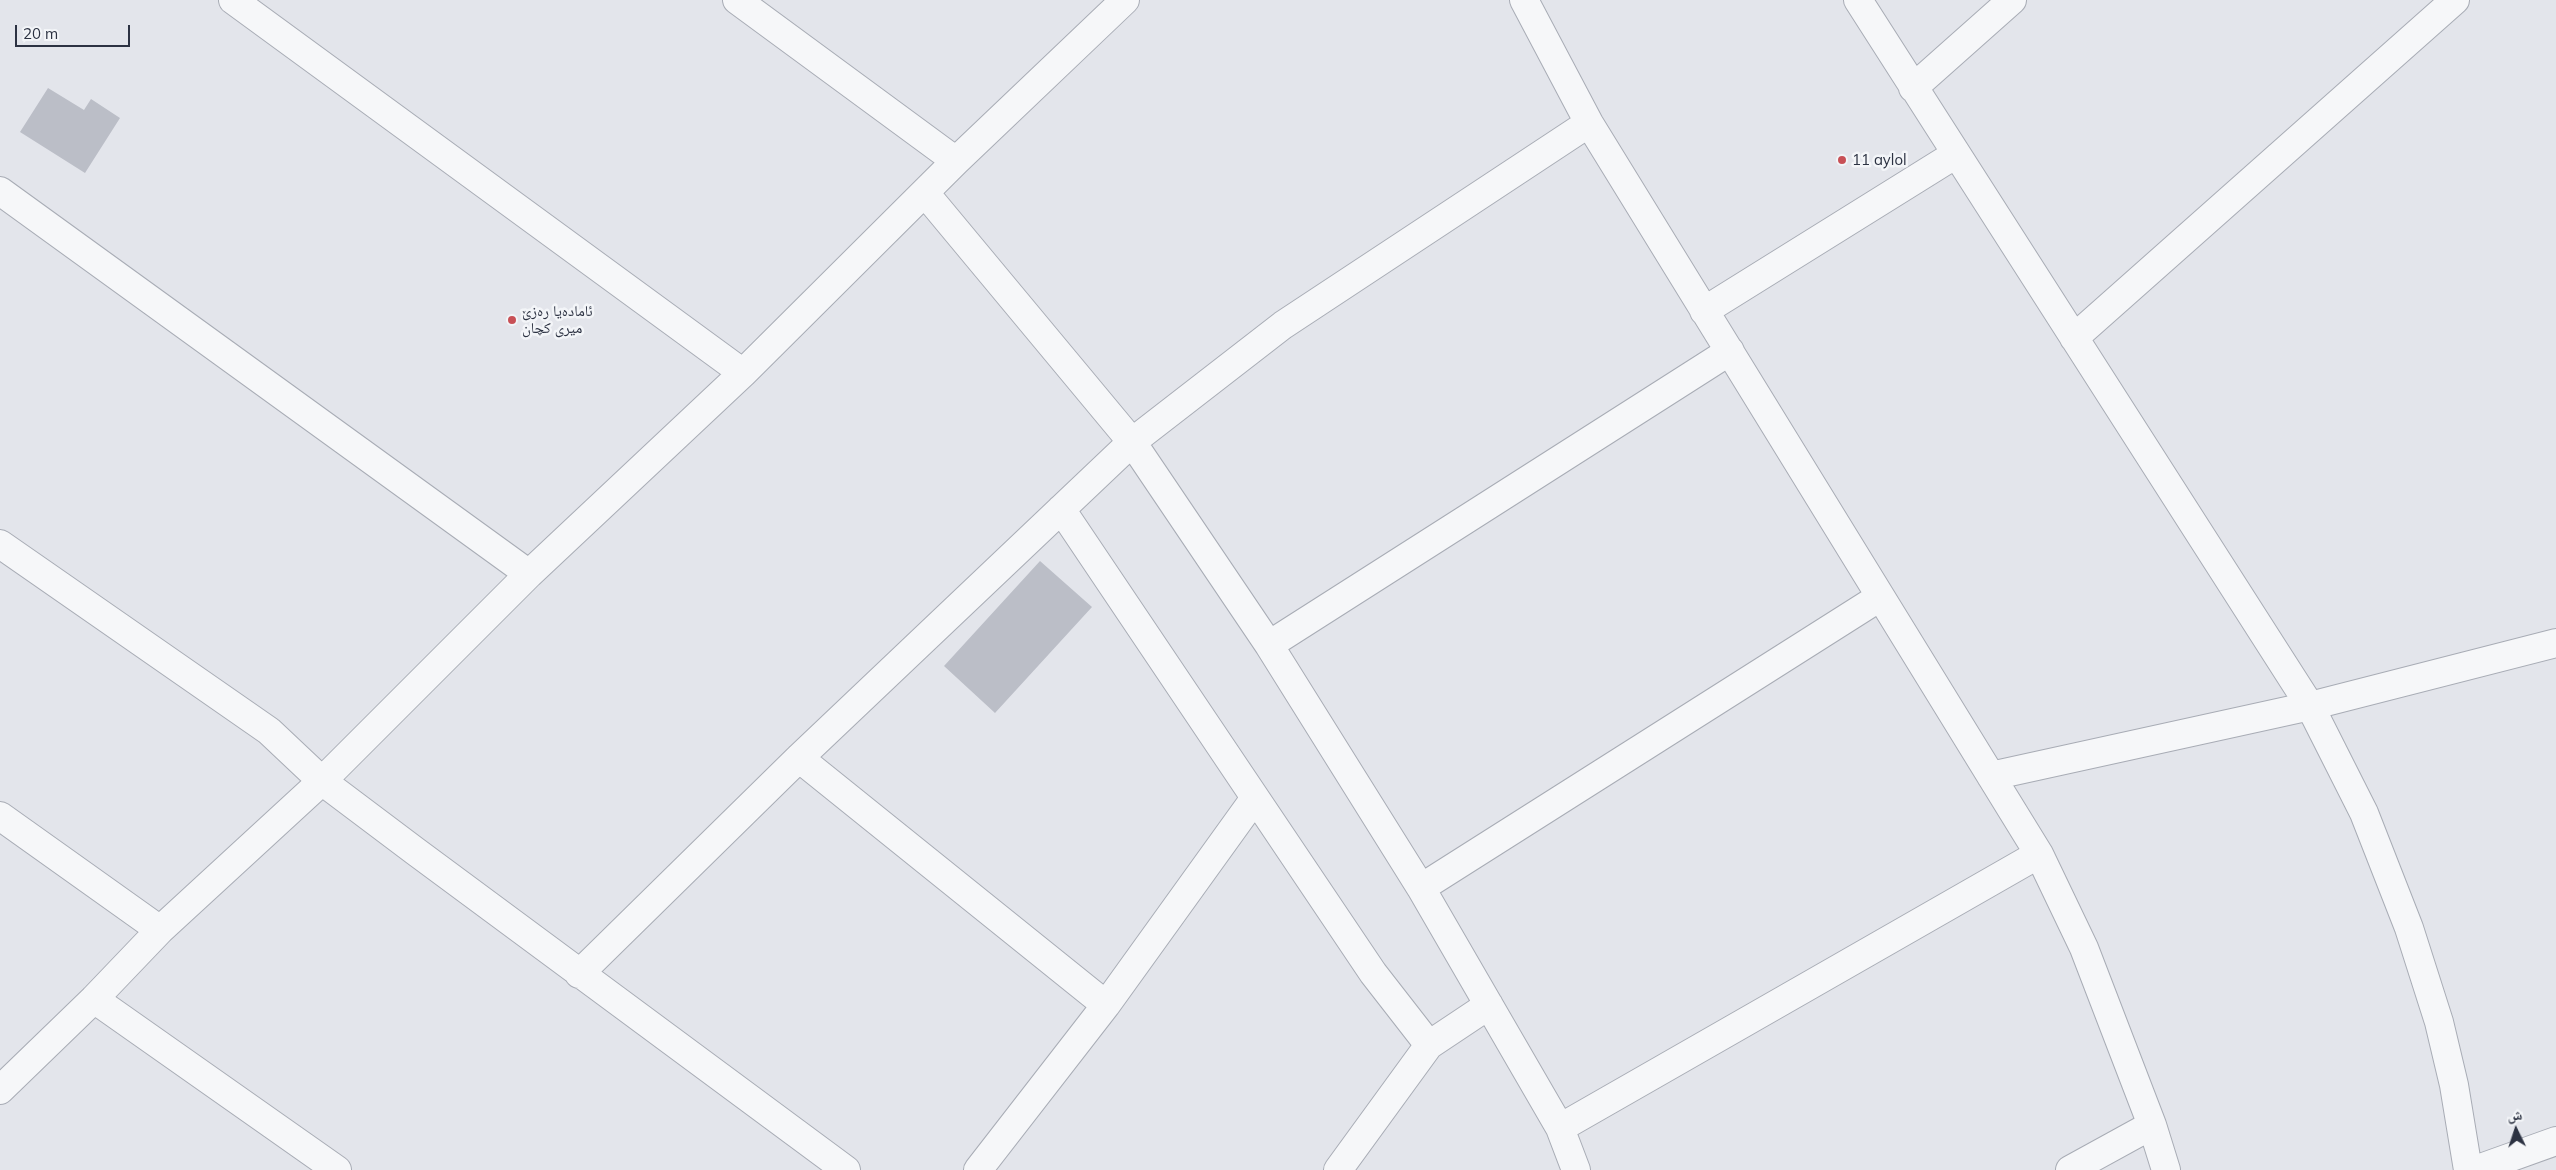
<!DOCTYPE html>
<meta charset="utf-8">
<style>
body{margin:0}
#map{position:relative;width:2556px;height:1170px;overflow:hidden;background:#e3e5eb;font-family:Mulish,"Noto Naskh Arabic",sans-serif}
canvas{display:block}
.north{position:absolute;left:2491px;top:1105px;width:50px;height:50px;-webkit-text-stroke:4px #f3f5f8;paint-order:stroke;rotate:356deg;font-size:14px;font-weight:700;line-height:20px;text-align:center;color:#2c3242}
.north::after{content:'';display:block;margin:auto;width:18px;height:22px;background:#2c3242;clip-path:polygon(50% 0,100% 100%,50% 72%,0 100%)}
.scale{position:absolute;left:15px;top:25px;width:115px;height:22px;box-sizing:border-box;border:2px solid #2c3242;border-top:0;padding-left:6px;font-size:15px;line-height:18px;white-space:nowrap;color:#2c3242;-webkit-text-stroke:4px #f3f5f8;paint-order:stroke}
</style>
<div id="map">
<canvas width="2556" height="1170"></canvas>
<div class="north">ش</div>
<div class="scale">20 m</div>
</div>
<script>
const ctx = document.querySelector('canvas').getContext('2d');
ctx.lineJoin = 'round';
function fillPath(path, color) { ctx.fillStyle = color; ctx.fill(path, 'evenodd'); }
const poly = rows => new Path2D(rows.map(r => 'M' + r).join(''));
function strokePath(path, color, width, dash) { ctx.strokeStyle = color; ctx.lineWidth = width; ctx.lineCap = dash ? 'butt' : 'round'; ctx.setLineDash(dash || []); ctx.stroke(path); }
function label(font, color, halo, rows, align = 'center') {
  ctx.font = font + ' Mulish,"Noto Naskh Arabic",sans-serif'; ctx.lineWidth = 5; ctx.setLineDash([]); ctx.textBaseline = 'middle'; ctx.strokeStyle = halo; ctx.fillStyle = color; for (const [text, x, y, turn = 0] of rows) {
    ctx.save(); ctx.translate(x, y); ctx.rotate((+turn || 0) * Math.PI / 180); ctx.textAlign = isNaN(turn) ? turn : align; if (halo) ctx.strokeText(text, 0, 0); ctx.fillText(text, 0, 0); ctx.restore();
  }
}
const building = poly([
 [48,88,84,110,91,99,120,118,85,173,20,132],
 [1040,561,1092,607,995,713,944,666]
]);
const street = poly([
 [233,0,743,373],
 [737,0,956,161],
 [1524,0,1589,123,2039,854,2084,948,2152,1125,2166,1170],
 [1858,0,2310,706,2364,813,2409,928,2439,1022,2454,1085,2468,1170],
 [1913,88,2012,0],
 [0,191,529,574],
 [925,193,1132,442,1269,645,1421,888,1560,1128,1576,1170],
 [1704,311,1956,154],
 [2074,338,2455,0],
 [1061,509,1373,973,1429,1045],
 [0,544,269,731,322,781,415,851,846,1170],
 [1269,645,1730,351],
 [799,758,1106,1005],
 [1991,776,2310,706,2556,643],
 [0,816,160,930],
 [1421,888,1880,597],
 [579,974,799,758,1132,442,1283,325,1589,123],
 [94,999,337,1170],
 [0,1090,94,999,160,930,322,781,529,574,743,373,956,161,1125,0],
 [1560,1128,2039,854],
 [978,1170,1106,1005,1255,798],
 [1338,1170,1429,1045,1489,1005],
 [2070,1170,2152,1125],
 [2475,1170,2556,1141]
]);
const markers = [
 [1842,160,5,"#c85056"],
 [512,320,5,"#c85056"]
];
const poiNames = [
 ["11 aylol",1852,160],
 ["ئامادەيا رەزێ",522,311],
 ["ميرى كچان",522,328]
];
fillPath(building, '#bbbec7');
strokePath(street, '#a8acb5', 30);
strokePath(street, '#f6f7f9', 28);
for (const [x, y, r, color] of markers) { const dot = new Path2D(); dot.arc(x, y, r, 0, 2 * Math.PI); ctx.fillStyle = color; ctx.fill(dot); strokePath(dot, '#f3f5f8', 2); }
label('15px', '#2c3242', '#f3f5f8', poiNames, 'left');
</script>
